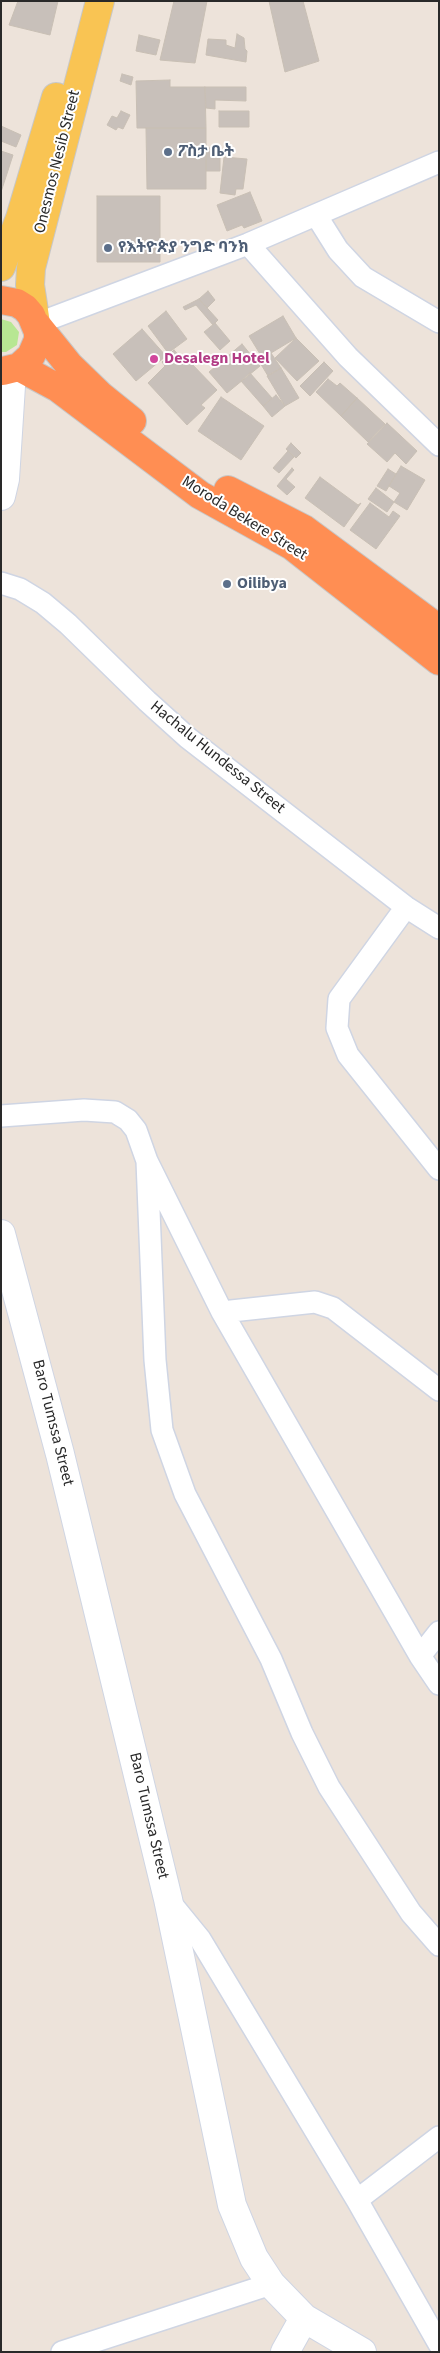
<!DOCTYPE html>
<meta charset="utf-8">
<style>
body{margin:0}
#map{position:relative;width:440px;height:2353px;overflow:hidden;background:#ede3da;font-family:"Source Sans 3",sans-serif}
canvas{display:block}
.frame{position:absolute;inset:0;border:2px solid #292929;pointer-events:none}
</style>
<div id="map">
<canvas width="440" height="2353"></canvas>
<div class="frame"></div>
</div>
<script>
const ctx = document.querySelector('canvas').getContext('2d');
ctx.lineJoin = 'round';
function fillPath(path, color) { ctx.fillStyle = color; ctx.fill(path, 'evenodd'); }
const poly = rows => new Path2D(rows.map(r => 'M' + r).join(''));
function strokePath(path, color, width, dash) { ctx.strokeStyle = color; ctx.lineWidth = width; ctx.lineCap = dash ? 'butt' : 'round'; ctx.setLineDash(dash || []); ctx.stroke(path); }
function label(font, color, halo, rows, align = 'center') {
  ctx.font = font + ' "Source Sans 3","Noto Sans Ethiopic",sans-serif'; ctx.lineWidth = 4; ctx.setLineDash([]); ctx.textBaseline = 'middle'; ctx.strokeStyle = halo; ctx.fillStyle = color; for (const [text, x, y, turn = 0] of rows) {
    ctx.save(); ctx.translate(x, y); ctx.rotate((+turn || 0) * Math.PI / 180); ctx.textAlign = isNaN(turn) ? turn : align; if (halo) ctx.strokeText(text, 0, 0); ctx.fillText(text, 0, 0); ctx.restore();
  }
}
const green = poly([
 [1,319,11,322,19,332,17,345,6,352,1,352]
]);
const building = poly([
 [18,1,58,1,50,35,9,25,18,1],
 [174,1,207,1,195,63,160,60,174,1],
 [269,1,303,1,319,61,285,72,269,1],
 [237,34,244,38,245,49,247,51,246,62,206,55,208,39,226,40,226,45,235,48,237,34],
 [139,35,160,40,156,55,136,51,139,35],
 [122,74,133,77,131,85,120,81,122,74],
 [170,80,170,87,205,87,206,128,137,128,136,81,170,80],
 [205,87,246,87,246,101,215,100,215,109,206,108,205,87],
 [121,111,130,115,123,129,118,127,116,130,107,125,112,116,117,118,121,111],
 [219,111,249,111,249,127,219,127,219,111],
 [1,126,21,135,16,147,1,141,1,126],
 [146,128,206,128,206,189,147,189,146,128],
 [206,148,220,148,220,171,206,171,206,148],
 [1,151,13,155,1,192,1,151],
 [224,157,247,159,243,189,236,189,235,195,220,193,224,157],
 [250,192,262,221,244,228,242,225,227,231,217,205,250,192],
 [97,196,160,196,160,262,97,262,97,196],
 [208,291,215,300,207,308,199,299,208,291],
 [199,299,218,320,213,325,196,305,185,310,183,307,199,299],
 [166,311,187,339,168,353,148,326,166,311],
 [283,316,296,338,271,353,281,368,268,376,256,356,260,354,249,336,283,316],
 [215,323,230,341,220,350,204,332,215,323],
 [142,329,166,356,136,381,113,354,142,329],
 [296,338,319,361,297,381,275,358,296,338],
 [242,344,260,366,227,393,209,372,242,344],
 [174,350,186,363,189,361,217,390,201,405,205,408,187,425,148,383,165,366,162,362,174,350],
 [324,362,333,371,310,396,300,386,324,362],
 [281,368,299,398,285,406,267,376,281,368],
 [250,373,272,398,263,406,241,381,250,373],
 [328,379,337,386,340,383,357,398,341,416,316,392,328,379],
 [276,395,285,406,272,417,263,406,276,395],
 [221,397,264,426,241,460,198,431,221,397],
 [357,398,385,424,368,442,341,416,357,398],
 [387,423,417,451,406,464,395,453,387,462,367,444,387,423],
 [291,443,301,453,296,458,286,449,291,443],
 [288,451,294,457,279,473,273,468,288,451],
 [401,466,425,480,407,510,394,502,400,493,389,486,401,466],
 [292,468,294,470,286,479,295,487,287,495,277,486,292,468],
 [388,469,396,474,386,491,377,486,388,469],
 [320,477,358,505,361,503,344,527,305,498,320,477],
 [376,488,394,502,387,512,368,499,376,488],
 [370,503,389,517,393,511,400,516,376,549,350,530,370,503]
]);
const street = poly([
 [316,215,338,250,363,277,439,322],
 [248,244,348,357,439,445],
 [36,324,248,244,439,162],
 [1,583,20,589,43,603,68,624,147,701,188,738,406,907,439,928],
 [406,907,339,999,337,1028,348,1055,439,1169],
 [1,1116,84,1110,115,1112,128,1120,136,1130,147,1161,222,1312,420,1656,439,1684],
 [147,1161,155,1360,162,1430,185,1494,271,1659,302,1733,329,1787,411,1913,439,1945],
 [222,1312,315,1302,333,1308,439,1390],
 [420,1656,439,1632],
 [169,1901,200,1939,357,2200,439,2344],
 [357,2200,439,2137],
 [62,2352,271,2284]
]);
const secondary = poly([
 [1,496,5,479,12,370],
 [1,1234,60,1454,168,1899,232,2205,254,2258,271,2284,304,2318,362,2352],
 [285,2352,304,2318]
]);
const primary = poly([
 [1,267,20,218,56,97],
 [36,324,30,285,31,268,100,1]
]);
const highway = poly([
 [1,300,17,303,25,308,31,315,38,332,38,340,31,356,19,367,3,371],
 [36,324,69,365,101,396,132,421],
 [19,367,58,388,200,495,292,546,439,661],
 [228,490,304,529,439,629]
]);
const markers = [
 [168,152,5,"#5c6f8a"],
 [108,248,5,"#5c6f8a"],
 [154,359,5,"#d1479c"],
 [227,584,5,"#5c6f8a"]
];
const serviceNames = [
 ["ፖስታ ቤት",178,152],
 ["የእትዮጵያ ንግድ ባንክ",118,248],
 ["Oilibya",237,584]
];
const streetNames = [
 ["Onesmos Nesib Street",58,162,-76],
 ["Moroda Bekere Street",244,519,32],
 ["Hachalu Hundessa Street",217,758,39],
 ["Baro Tumssa Street",52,1423,76],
 ["Baro Tumssa Street",148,1816,77]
];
const hotelNames = [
 ["Desalegn Hotel",164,359]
];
fillPath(green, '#b7e793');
fillPath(building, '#c8c0ba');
strokePath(building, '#c8bfb4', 1);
strokePath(street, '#cfd5e3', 24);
strokePath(secondary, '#cfd5e3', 30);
strokePath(primary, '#c7c7c7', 30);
strokePath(highway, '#c7c7c7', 30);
strokePath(street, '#fff', 21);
strokePath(secondary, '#fff', 28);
strokePath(primary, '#f9c453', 28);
strokePath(highway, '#ff8e53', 28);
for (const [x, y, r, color] of markers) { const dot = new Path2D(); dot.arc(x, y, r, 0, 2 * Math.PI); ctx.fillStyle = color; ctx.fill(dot); strokePath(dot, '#fff', 2); }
label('bold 16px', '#4e5e75', '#fff', serviceNames, 'left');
label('16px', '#292929', '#fff', streetNames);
label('bold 16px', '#b23c85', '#fff', hotelNames, 'left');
</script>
